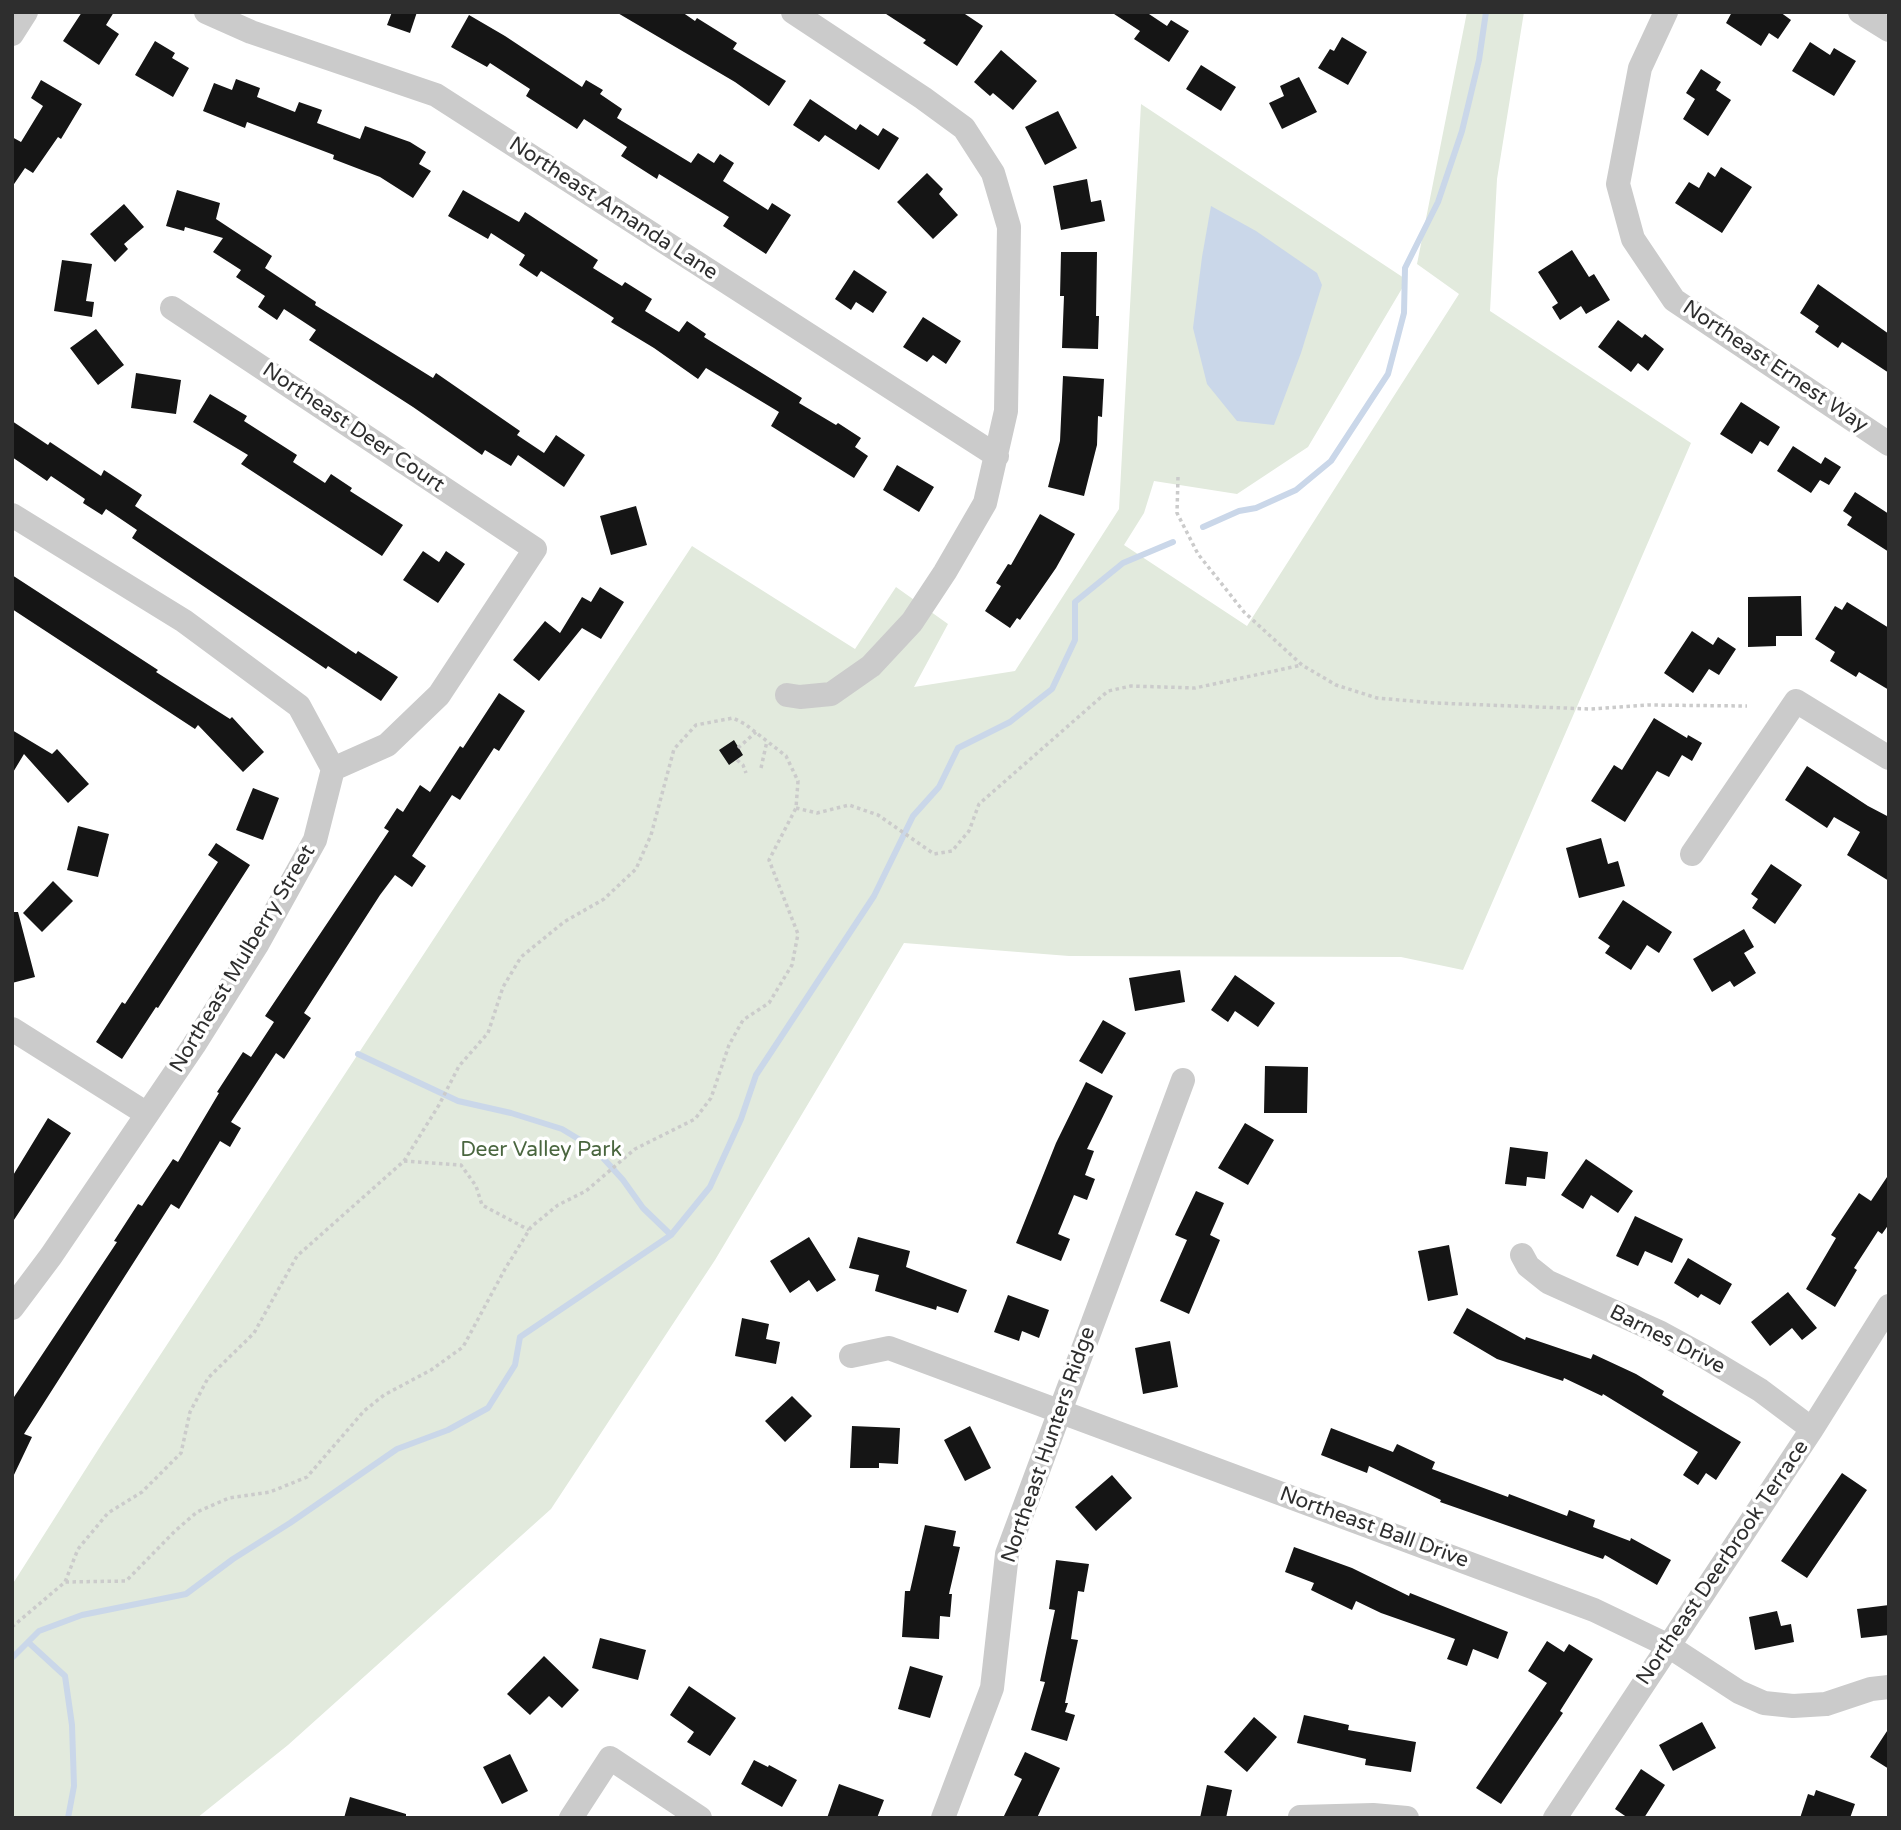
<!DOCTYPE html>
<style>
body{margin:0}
#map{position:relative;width:1901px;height:1830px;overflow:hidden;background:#fff;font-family:"Varela Round",sans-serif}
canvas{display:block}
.frame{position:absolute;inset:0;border:14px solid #2e2e2e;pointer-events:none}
</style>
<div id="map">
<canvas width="1901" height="1830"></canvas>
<div class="frame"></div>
</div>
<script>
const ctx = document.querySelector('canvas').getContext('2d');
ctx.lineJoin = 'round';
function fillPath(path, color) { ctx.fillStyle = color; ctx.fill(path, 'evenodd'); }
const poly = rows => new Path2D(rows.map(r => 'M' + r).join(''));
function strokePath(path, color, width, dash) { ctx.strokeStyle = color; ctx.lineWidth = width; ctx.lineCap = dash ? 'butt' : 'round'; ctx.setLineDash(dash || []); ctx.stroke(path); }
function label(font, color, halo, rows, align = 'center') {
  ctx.font = font + ' "Varela Round",sans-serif'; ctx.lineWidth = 7; ctx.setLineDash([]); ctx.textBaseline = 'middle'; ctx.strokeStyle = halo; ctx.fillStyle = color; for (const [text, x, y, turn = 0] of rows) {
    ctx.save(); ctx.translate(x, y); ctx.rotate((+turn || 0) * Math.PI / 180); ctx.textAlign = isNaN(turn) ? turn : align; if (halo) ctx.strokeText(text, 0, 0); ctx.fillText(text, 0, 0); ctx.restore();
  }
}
const green = poly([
 [1467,12,1524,12,1497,179,1490,311,1691,443,1463,970,1401,957,1069,956,904,943,715,1260,551,1509,288,1745,197,1818,12,1818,12,1585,103,1442,692,546,855,649,896,587,948,624,914,687,1015,671,1119,509,1141,104,1407,280,1308,447,1237,494,1154,481,1144,513,1124,545,1247,626,1459,294,1417,264]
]);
const water = poly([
 [1211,206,1256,231,1317,273,1322,285,1301,353,1274,425,1237,421,1207,384,1193,328,1202,257]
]);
const stream = poly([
 [1203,527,1239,511,1256,508,1296,490,1331,461,1388,374,1404,313,1405,268,1438,202,1462,131,1479,60,1486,12],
 [358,1054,458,1101,511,1113,562,1129,595,1149,623,1180,643,1208,671,1235],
 [28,1642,65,1676,72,1725,74,1786,68,1818],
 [12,1658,39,1631,82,1615,186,1594,233,1559,290,1523,397,1449,448,1430,488,1408,515,1365,520,1337,671,1235,710,1187,741,1119,756,1075,874,896,913,816,939,787,958,748,1010,722,1052,689,1075,640,1075,602,1123,563,1173,542]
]);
const building = poly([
 [82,12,114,12,106,25,119,34,99,65,63,41],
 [392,12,417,12,410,33,387,25],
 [616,12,682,12,695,21,697,18,737,43,733,49,786,81,769,106,735,82],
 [883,12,962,12,983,26,957,66,923,43,926,40],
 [1111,12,1146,12,1167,26,1171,20,1189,31,1169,62,1134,39,1140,31],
 [1732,12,1780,12,1791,20,1778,39,1769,33,1761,46,1726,23],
 [469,15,505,36,582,87,586,80,603,90,600,94,622,109,617,118,691,163,698,153,714,163,720,154,734,163,723,181,768,210,772,203,791,215,766,254,723,226,729,217,659,174,657,179,621,156,627,147,584,119,577,129,526,96,530,89,490,63,487,67,451,47],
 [1342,37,1367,52,1348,85,1318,68,1330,49,1334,51],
 [155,41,175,53,172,58,189,68,173,97,135,75],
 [1810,42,1830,55,1834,48,1856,61,1834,96,1792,71],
 [1001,50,1037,81,1013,110,993,93,990,96,974,82],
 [1201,65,1236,87,1221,111,1186,89],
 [1701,69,1721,82,1716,90,1731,100,1708,136,1683,119,1695,99,1686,93],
 [1299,77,1317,112,1282,129,1269,103,1284,96,1280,86],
 [236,79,260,88,257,97,295,112,299,102,322,110,317,123,360,139,365,126,410,142,426,152,419,164,431,171,413,198,380,177,333,159,334,155,247,122,245,128,203,111,214,83,232,90],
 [41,80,82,104,61,139,58,137,33,173,25,168,12,187,12,137,21,142,43,106,31,98],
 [810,99,856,130,860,124,878,136,883,128,899,138,879,170,825,135,819,142,793,125],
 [1058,111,1077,148,1045,165,1025,127],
 [1721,167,1752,187,1722,233,1675,203,1689,182,1699,188,1708,172,1715,177],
 [927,173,943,189,939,194,958,215,933,239,897,202],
 [1087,179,1091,202,1101,200,1105,221,1061,230,1053,186],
 [177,190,220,203,216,219,272,256,265,268,316,302,315,305,433,378,436,373,520,431,517,435,544,453,556,435,585,455,564,487,518,455,511,466,485,450,482,455,413,407,309,340,316,330,284,309,277,320,258,307,265,296,236,277,241,270,213,252,223,238,185,227,184,231,166,226],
 [463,190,519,222,525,212,598,260,593,268,622,286,625,282,652,299,645,311,679,332,687,321,706,334,704,337,802,398,799,403,836,425,838,423,861,438,855,447,868,456,854,478,771,426,779,412,706,368,698,379,654,348,611,322,614,318,541,271,537,277,519,265,525,255,491,233,488,239,448,216],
 [124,204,144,227,124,244,128,249,115,262,90,234],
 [1572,250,1589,277,1594,274,1610,300,1586,314,1581,306,1560,320,1552,307,1558,303,1538,272],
 [1061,252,1097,252,1096,316,1099,316,1098,349,1062,348,1064,296,1060,296],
 [62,260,92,264,86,301,94,302,92,317,54,311],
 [854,270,887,292,873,313,856,302,851,310,835,299],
 [1818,284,1889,334,1889,373,1842,342,1838,348,1815,332,1819,326,1800,313],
 [923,317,961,341,946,364,933,355,927,362,903,347],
 [1618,320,1642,338,1645,334,1664,349,1648,371,1638,363,1631,372,1598,347],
 [96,329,124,365,98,385,70,348],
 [136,373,181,380,176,414,131,408],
 [1063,376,1104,379,1102,417,1098,416,1097,445,1084,496,1048,487,1060,441],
 [210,394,247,416,244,421,297,455,293,462,325,483,331,474,352,488,350,491,403,525,382,556,241,464,248,455,193,422],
 [1741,402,1780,427,1768,446,1760,441,1752,454,1720,434],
 [12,421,48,445,50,442,101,476,104,470,142,495,135,506,356,654,358,651,398,677,381,701,328,666,326,669,132,538,137,530,106,509,102,515,83,503,85,499,51,476,47,481,12,457],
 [1793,446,1821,464,1825,457,1841,467,1829,485,1820,480,1811,493,1777,471],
 [897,465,934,487,919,512,883,490],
 [1855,492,1889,514,1889,552,1847,525,1852,517,1843,511],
 [636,506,647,545,611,555,600,516],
 [1040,514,1075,534,1056,568,1020,620,1017,618,1010,628,985,611,1001,586,996,583,1008,564,1011,565],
 [423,551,439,562,446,551,465,564,438,603,403,580],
 [12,575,158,670,156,672,230,719,232,717,264,752,243,772,198,725,195,729,12,609],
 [600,587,624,602,601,639,582,628,539,681,513,660,545,621,560,633,582,597,591,602],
 [1801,596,1802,636,1776,636,1776,646,1748,647,1748,597],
 [1847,602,1889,628,1889,690,1859,672,1856,677,1830,661,1835,652,1815,639,1835,606,1842,610],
 [1692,631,1713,645,1718,637,1736,649,1719,675,1709,669,1693,693,1664,673],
 [499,693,525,711,499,751,494,748,460,800,452,795,412,856,426,866,412,887,395,875,380,895,304,1013,311,1018,284,1059,276,1053,231,1122,241,1128,230,1147,220,1141,179,1209,171,1204,24,1434,32,1437,12,1479,12,1400,117,1242,114,1241,138,1204,142,1206,173,1159,178,1162,219,1093,217,1092,243,1052,251,1057,274,1022,265,1016,389,831,384,828,397,808,403,812,420,785,430,792,460,746,463,748],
 [1654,718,1687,738,1688,735,1702,743,1692,761,1682,755,1669,777,1657,771,1625,822,1591,801,1614,765,1622,770],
 [12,730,52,754,57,749,89,784,68,803,24,754,12,774],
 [734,740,743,755,729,765,719,750],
 [1807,766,1868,806,1889,817,1889,881,1847,855,1860,832,1834,817,1827,828,1785,800],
 [253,788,279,798,263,840,236,830],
 [78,826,109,834,98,877,67,870],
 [1601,838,1608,864,1618,861,1625,886,1579,898,1566,848],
 [216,843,250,865,158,1008,156,1007,122,1059,96,1042,122,1002,125,1004,218,862,208,855],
 [1771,864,1802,885,1775,924,1752,908,1758,899,1751,894],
 [53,881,73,901,42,932,23,913],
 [1623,900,1672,932,1659,953,1647,945,1631,970,1605,953,1610,946,1598,938],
 [12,912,18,912,35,977,12,983],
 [1744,929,1754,947,1744,953,1756,973,1734,987,1730,981,1712,992,1693,959],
 [1180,970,1185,1002,1135,1011,1129,978],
 [1235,975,1275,1003,1258,1027,1235,1011,1228,1022,1211,1010],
 [1103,1020,1126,1033,1102,1074,1079,1061],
 [1265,1066,1308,1067,1307,1113,1264,1113],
 [1086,1082,1113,1096,1087,1149,1094,1151,1085,1175,1095,1179,1087,1200,1074,1195,1058,1234,1070,1239,1061,1261,1016,1243,1056,1143],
 [48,1118,71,1133,12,1223,12,1177],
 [1245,1123,1274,1140,1248,1185,1218,1168],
 [1510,1147,1548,1152,1545,1179,1527,1177,1526,1186,1505,1184],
 [1586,1159,1633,1191,1618,1213,1591,1195,1583,1209,1561,1195],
 [1889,1174,1889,1224,1882,1234,1878,1231,1854,1268,1857,1270,1835,1307,1806,1289,1836,1238,1831,1235,1859,1193,1871,1201],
 [1196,1191,1224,1203,1210,1235,1220,1240,1189,1314,1160,1301,1187,1240,1175,1235],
 [1635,1216,1683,1239,1672,1263,1645,1251,1638,1266,1616,1256],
 [809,1237,836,1280,817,1292,809,1280,790,1293,770,1261],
 [858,1237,910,1251,906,1267,967,1290,958,1313,937,1306,936,1310,875,1291,879,1275,849,1268],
 [1449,1245,1458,1295,1428,1301,1418,1251],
 [1688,1258,1732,1284,1720,1305,1701,1294,1698,1298,1674,1283],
 [1788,1292,1817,1328,1802,1340,1792,1328,1770,1346,1751,1322],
 [1008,1295,1049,1310,1039,1338,1022,1331,1019,1341,994,1332],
 [1467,1308,1525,1340,1526,1337,1591,1359,1593,1354,1636,1374,1664,1391,1662,1395,1741,1442,1716,1480,1706,1473,1698,1485,1683,1475,1698,1452,1603,1394,1602,1396,1564,1378,1563,1381,1497,1359,1453,1333],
 [742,1318,769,1324,766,1339,780,1342,776,1364,735,1356],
 [1170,1341,1178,1387,1143,1394,1135,1348],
 [792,1396,812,1416,785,1442,765,1421],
 [852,1426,900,1428,898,1464,879,1463,879,1468,850,1468],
 [970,1426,991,1468,965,1481,944,1440],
 [1331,1428,1393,1452,1397,1444,1435,1462,1432,1469,1508,1497,1509,1494,1567,1516,1569,1510,1595,1520,1593,1527,1630,1541,1631,1538,1671,1560,1657,1585,1605,1555,1603,1559,1440,1502,1441,1500,1369,1466,1367,1473,1321,1455],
 [1842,1473,1867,1490,1807,1578,1781,1561],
 [1112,1475,1132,1498,1096,1531,1075,1507],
 [925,1525,956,1531,953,1546,960,1547,949,1594,952,1594,950,1617,940,1616,939,1639,902,1637,905,1591,910,1591],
 [1294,1547,1352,1568,1409,1596,1410,1593,1508,1632,1498,1659,1473,1649,1467,1666,1447,1659,1455,1639,1381,1613,1356,1601,1352,1610,1311,1590,1314,1583,1285,1572],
 [1056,1560,1089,1564,1084,1592,1078,1591,1071,1639,1078,1640,1065,1703,1068,1703,1065,1712,1075,1715,1067,1741,1031,1730,1045,1682,1040,1681,1055,1610,1049,1609],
 [1889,1605,1889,1635,1861,1638,1857,1609],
 [1777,1611,1781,1626,1791,1624,1794,1642,1755,1650,1749,1617],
 [600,1638,646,1650,638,1680,592,1668],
 [1547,1641,1564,1652,1569,1644,1593,1659,1560,1711,1563,1713,1501,1804,1476,1788,1547,1683,1528,1671],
 [544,1656,579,1690,562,1708,549,1696,530,1715,507,1694],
 [910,1666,943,1676,930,1718,898,1709],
 [689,1686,736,1718,710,1756,687,1742,694,1732,670,1715],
 [1304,1715,1349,1725,1348,1730,1416,1742,1411,1772,1365,1765,1366,1759,1297,1743],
 [1254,1717,1277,1737,1247,1772,1224,1752],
 [1702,1722,1716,1748,1673,1771,1659,1745],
 [1889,1728,1889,1769,1870,1757],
 [1025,1752,1060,1768,1037,1818,1003,1818,1022,1779,1014,1775],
 [510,1754,528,1791,502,1804,483,1767],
 [754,1760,768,1767,769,1765,797,1780,782,1807,741,1784],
 [1641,1769,1665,1785,1644,1818,1628,1818,1615,1809],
 [839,1784,884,1800,877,1818,827,1818],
 [1207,1785,1232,1790,1226,1818,1200,1818],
 [1816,1790,1855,1804,1850,1818,1800,1818,1808,1794,1814,1796],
 [350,1797,406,1814,406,1818,344,1818]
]);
const path = poly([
 [1178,477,1177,513,1198,554,1244,612,1302,665,1336,685,1377,698,1435,703,1590,709,1648,705,1747,706],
 [738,748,756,732],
 [737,760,743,765,746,773],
 [761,768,767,741],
 [796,808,817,813,849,805,878,815,934,854,952,851,969,831,979,804,1108,691,1131,686,1195,688,1302,665],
 [404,1161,461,1165,476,1186,482,1205,529,1230],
 [12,1627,65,1582,78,1549,108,1513,142,1492,181,1453,190,1412,208,1378,254,1333,297,1256,404,1161,439,1105,459,1066,488,1033,503,987,521,957,564,922,604,899,636,869,651,835,674,749,696,725,733,718,745,724,786,756,798,781,796,808,769,860,798,934,792,965,769,1003,743,1020,729,1045,711,1098,695,1119,635,1149,586,1191,558,1205,531,1227,505,1269,463,1347,431,1370,384,1395,364,1411,307,1477,270,1492,229,1498,197,1512,175,1531,126,1581,65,1582]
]);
const minor = poly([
 [206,12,251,32,436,95,997,456],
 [1666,12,1640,68,1618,184,1633,239,1674,300,1889,444],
 [1860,12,1889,30],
 [12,34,26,12],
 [172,308,535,549,439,695,387,745,333,769],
 [12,515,184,621,299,706,333,769,315,840,258,943,194,1045,51,1256,12,1308],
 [787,695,800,697,831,694,871,666,912,622,945,572,985,503,1006,411,1009,227,993,173,964,128,923,98,793,12],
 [1692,854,1796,701,1889,758],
 [12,1029,147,1114],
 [1522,1255,1528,1266,1548,1282,1661,1333,1705,1357,1760,1390,1812,1429],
 [851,1356,889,1348,1594,1610,1667,1645,1739,1692,1764,1703,1793,1706,1826,1704,1871,1689,1889,1687],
 [1300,1817,1373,1815,1407,1818],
 [571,1818,610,1758,700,1818],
 [943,1818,992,1688,1007,1554,1183,1080],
 [1555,1818,1812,1429,1889,1306]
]);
const streetNames = [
 ["Northeast Amanda Lane",613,209,33],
 ["Northeast Ernest Way",1775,367,34],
 ["Northeast Deer Court",353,428,34],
 ["Northeast Mulberry Street",243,959,-59],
 ["Barnes Drive",1667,1340,27],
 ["Northeast Hunters Ridge",1049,1445,-71],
 ["Northeast Ball Drive",1374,1528,20],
 ["Northeast Deerbrook Terrace",1723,1563,-56]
];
const parkNames = [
 ["Deer Valley Park",541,1150]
];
fillPath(green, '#e2eadd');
fillPath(water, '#cad7e9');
strokePath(stream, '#cad7e9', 6);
fillPath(building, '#151515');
strokePath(path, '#cbcbcb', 3.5, [3.5, 3.5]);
strokePath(minor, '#cbcbcb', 24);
label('21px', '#2e2e2e', '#fff', streetNames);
label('21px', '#4a663f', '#fff', parkNames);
</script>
